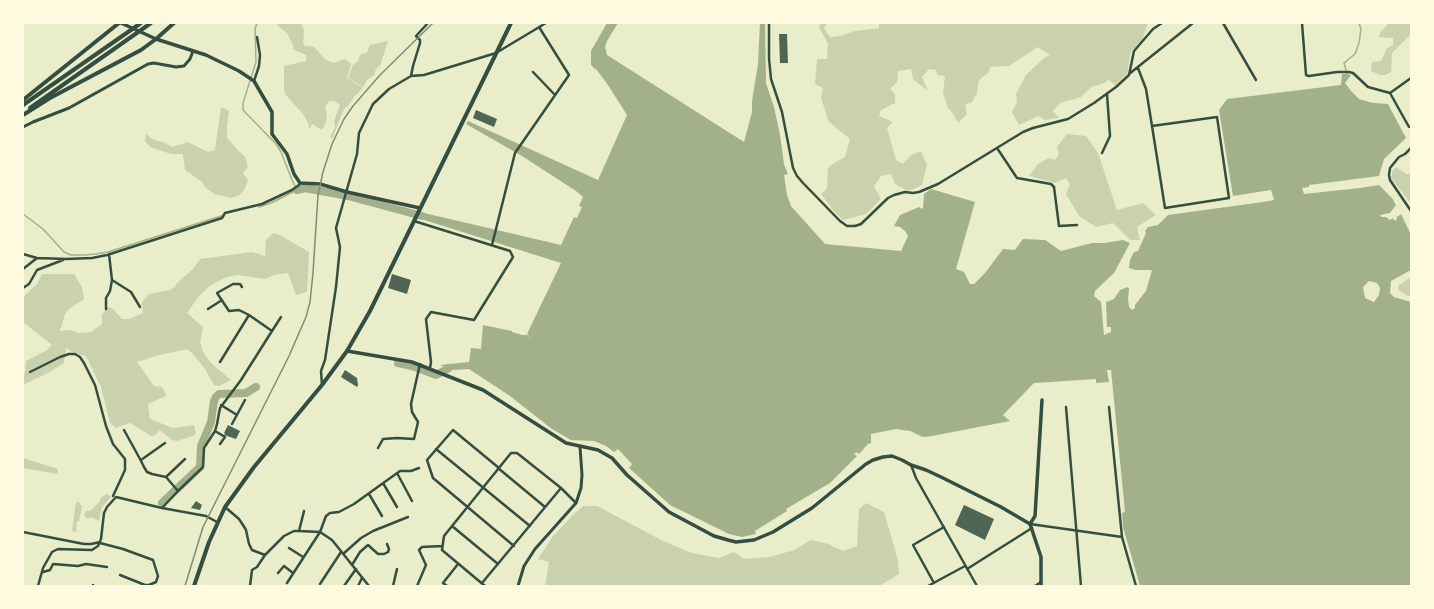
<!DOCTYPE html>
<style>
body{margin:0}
#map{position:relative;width:1434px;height:609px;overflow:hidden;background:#e9edc9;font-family:Literata,serif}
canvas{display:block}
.frame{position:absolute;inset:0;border:24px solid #fefae0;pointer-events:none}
</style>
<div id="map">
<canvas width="1434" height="609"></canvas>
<div class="frame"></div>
</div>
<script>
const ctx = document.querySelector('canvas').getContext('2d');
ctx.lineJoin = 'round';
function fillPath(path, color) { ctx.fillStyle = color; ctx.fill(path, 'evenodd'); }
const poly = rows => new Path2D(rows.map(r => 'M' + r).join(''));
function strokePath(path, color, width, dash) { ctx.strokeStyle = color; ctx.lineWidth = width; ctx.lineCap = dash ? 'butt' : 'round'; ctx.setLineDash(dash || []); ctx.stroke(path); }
const green = poly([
 [277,23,299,23,302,25,304,31,303,43,305,46,309,46,314,47,326,60,334,63,345,59,351,64,347,78,363,88,355,96,348,106,344,109,332,139,330,137,335,127,334,121,340,105,334,101,329,101,325,107,327,113,326,122,322,130,312,124,310,130,308,123,303,114,285,94,284,88,284,66,306,61,306,55,292,49,294,47,287,33,278,26],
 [821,23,827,23,824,28,830,37,840,36,855,31,879,28,879,23,1148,23,1142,40,1131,51,1127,74,1115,85,1109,80,1102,84,1091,87,1081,97,1060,103,1053,111,1059,118,1045,120,1038,116,1019,125,1012,112,1017,102,1016,94,1026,75,1044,58,1050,55,1038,47,1009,66,990,67,989,72,979,80,977,93,972,102,965,105,967,114,958,123,952,112,948,108,943,93,945,76,937,75,936,70,929,69,922,77,928,91,913,79,911,69,898,71,897,82,890,89,895,94,895,103,881,110,879,116,893,122,887,128,896,160,903,164,911,155,921,151,927,165,922,185,912,190,906,190,895,184,891,174,881,176,874,186,881,199,866,214,843,220,833,210,821,194,827,188,828,168,834,163,845,157,850,139,829,122,821,98,823,88,815,84,817,59,827,59,828,44,819,27],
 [1389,23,1411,23,1411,34,1392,53,1391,72,1385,75,1380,75,1371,71,1372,62,1381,61,1387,48,1393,45,1393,38,1379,37,1380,33],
 [388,41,380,66,376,69,374,75,367,80,363,87,348,78,353,65,358,61,361,54,367,53,370,45],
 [221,107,229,111,227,126,227,138,238,150,245,157,248,167,243,173,248,180,244,190,238,196,231,198,214,194,206,188,201,181,185,170,183,154,171,154,150,147,145,141,146,134,154,140,163,142,172,147,188,142,208,152,215,150],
 [1067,134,1086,136,1098,153,1117,210,1143,203,1156,215,1137,227,1140,240,1130,240,1113,223,1096,227,1079,216,1066,194,1070,184,1066,178,1055,183,1029,176,1038,164,1049,158,1055,160,1059,154,1057,147],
 [1396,167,1406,174,1411,174,1411,204,1391,178,1393,170],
 [273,233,278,234,309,252,307,292,296,295,288,273,274,275,265,279,237,275,227,277,211,285,199,296,187,313,203,327,200,342,203,352,212,364,231,380,219,386,214,385,205,369,192,353,187,349,156,356,137,362,154,386,162,387,165,392,166,396,148,404,150,419,173,428,194,425,196,433,193,436,177,441,172,440,160,430,155,435,151,436,130,423,116,428,110,423,101,387,86,356,72,352,66,348,64,363,50,372,23,385,23,374,25,373,26,361,47,350,52,345,23,322,23,297,37,284,42,274,74,274,82,287,84,299,69,309,65,314,60,331,71,330,79,333,91,332,102,324,102,315,107,307,112,308,122,319,129,319,143,313,142,302,149,294,170,290,175,287,177,283,193,269,200,259,252,252,265,256,266,240],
 [1411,277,1411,295,1408,296,1398,290,1399,285],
 [23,458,58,469,58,474,23,468],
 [107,494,111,497,102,507,99,521,93,518,86,518,84,515,86,511,90,511,100,501,101,497],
 [76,502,79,502,82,507,79,521,77,521,76,530,78,532,72,531],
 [866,503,884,512,898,560,899,574,879,586,545,586,549,562,538,559,553,536,572,516,583,506,597,506,663,541,692,553,719,558,734,552,744,559,770,557,794,550,811,540,828,544,843,551,857,546,859,509]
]);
const water = poly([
 [607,23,618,23,607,41,605,47,607,55,744,142,752,112,752,101,758,64,760,23,765,23,766,83,774,107,780,135,784,164,788,174,784,175,787,195,791,206,825,244,901,251,908,236,905,231,900,227,894,226,900,215,919,207,922,209,923,208,924,194,931,189,975,202,956,269,964,272,970,284,974,284,985,273,1003,249,1015,250,1023,239,1045,240,1061,251,1092,243,1104,243,1123,240,1130,243,1114,273,1095,291,1094,296,1101,302,1104,335,1111,332,1111,327,1107,327,1106,302,1114,299,1120,290,1128,287,1129,289,1128,299,1129,307,1132,310,1135,308,1135,305,1146,291,1152,270,1136,270,1129,268,1130,260,1134,252,1138,251,1146,233,1145,231,1148,227,1158,225,1168,215,1263,202,1274,200,1271,190,1233,196,1219,110,1227,99,1341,85,1342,74,1347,74,1351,75,1345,83,1351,91,1359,99,1373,103,1388,104,1406,138,1384,159,1379,176,1309,185,1309,187,1302,188,1304,194,1360,188,1379,185,1392,198,1396,205,1390,213,1380,215,1381,217,1386,217,1390,220,1393,218,1394,220,1396,221,1397,217,1401,214,1411,235,1411,270,1391,281,1390,293,1394,297,1411,302,1411,586,1140,586,1123,527,1122,513,1125,512,1111,370,1107,370,1109,382,1096,383,1096,379,1034,383,1003,415,1010,421,932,436,923,437,910,431,896,429,871,434,871,443,868,444,859,454,856,452,854,454,857,456,830,483,786,509,787,511,755,531,756,534,742,537,729,534,670,505,629,468,632,464,618,449,614,452,606,446,594,441,571,440,552,429,510,396,469,369,454,370,440,365,469,362,471,348,481,349,483,325,512,331,512,332,522,335,527,335,531,338,527,334,561,263,421,219,424,213,561,245,574,217,577,218,582,207,579,206,583,197,576,191,522,156,466,124,468,121,598,180,627,115,608,85,596,69,595,69,591,65,591,51],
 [1369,281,1377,283,1380,288,1379,295,1374,302,1365,298,1363,287]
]);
const stream = poly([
 [257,23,255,29,256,62,243,103,243,110,276,144,281,152,292,180,297,190,271,203,259,207],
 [1347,74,1344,63,1355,54,1359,43,1361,29,1359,23],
 [23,214,43,229,64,252,71,255,85,255,95,254,108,252,221,216]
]);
const river = poly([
 [297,190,305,188,348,196,422,216],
 [398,363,412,366,436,375,449,368],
 [162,503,200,467,201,446,211,422,214,401,216,397,219,394,246,393,256,387]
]);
const building = poly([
 [779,34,787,34,788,63,780,63],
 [476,110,497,119,494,127,473,118],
 [392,274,411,280,407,294,388,288],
 [345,370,357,378,358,385,357,387,341,377],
 [228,425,240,431,236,439,224,435,225,433,224,433],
 [196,501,202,505,200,510,191,508],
 [964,505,994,519,985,540,955,525]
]);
const minor = poly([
 [769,23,769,58,771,79,782,112,793,168,797,176,803,183,840,221,847,226,855,226,861,224,888,198,894,195,905,192,913,193,919,192,938,184,1023,132,1033,128,1068,119,1094,103,1116,87,1129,75,1134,51,1153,29,1162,23],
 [1223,23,1256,80],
 [1302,23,1306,75,1309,76,1337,72,1349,72,1353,73,1368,87,1390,93,1409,127,1411,126],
 [1138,68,1146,89,1152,126,1165,208,1229,198,1217,117,1152,126],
 [533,72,555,95],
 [1129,74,1193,23],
 [411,76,413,66,420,43,420,40,416,36,428,23],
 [254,81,259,66,260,55,257,37],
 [1390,93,1411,78],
 [997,148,1017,178,1051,184,1054,187,1059,226,1077,225],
 [1411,148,1405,154,1399,157,1390,168,1389,175,1390,180,1411,211],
 [1102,153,1110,136,1107,94],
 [414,221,510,251,513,257,474,320,431,312,426,319,431,362,430,368],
 [492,245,515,153,569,75,539,27],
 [23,254,37,258,66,259,92,258,107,255,222,218,225,213,262,204,292,190,299,185,300,183],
 [23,269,37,258],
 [112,280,131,292,140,307],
 [242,287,240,284,233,284,217,293,229,311,239,310,249,315],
 [23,288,29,284,37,270,63,260],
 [106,309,106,298,110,291,112,280,109,254],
 [208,309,222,300],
 [272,331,281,317],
 [30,372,60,357,69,354,75,354,80,357,84,363,95,385,106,426,113,444,125,459,125,470,113,496],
 [322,385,321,371,325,360,336,287,340,247,336,228,357,154,359,133,373,104,389,89,411,76,424,75,496,53,546,23],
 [221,405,237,415],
 [1066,407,1081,586],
 [1109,407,1122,537,1136,586],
 [232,424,245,400],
 [124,430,140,459,144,467,147,472,152,474,166,477,178,491],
 [215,431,225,437,220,444],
 [378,448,383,439,397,438,414,439,418,422,412,412,411,404,420,364],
 [436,449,530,526],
 [141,460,165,443],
 [911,465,916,478,977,586],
 [498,468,545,507],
 [499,468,453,430,427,460,433,478,514,546],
 [397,473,412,501],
 [166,477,185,459],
 [383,483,397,507],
 [369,494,382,516],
 [225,507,239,519,243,525,246,530,249,544,252,550,265,555],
 [162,508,178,491,203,467,204,448,215,431,217,424,220,408,241,380,272,331,249,315,220,362],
 [1030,524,1122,537],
 [452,526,498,564],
 [299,531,304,511],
 [23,532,84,544,91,544,100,542],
 [100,543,123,549,153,560,158,576,156,582,149,585,145,585,120,575],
 [289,548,303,557],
 [343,554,361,538,373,531,408,517],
 [352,565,360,552,368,545,378,554,384,554,388,552,389,549,387,544],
 [967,569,1032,528],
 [43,572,50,570,53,564,78,566,86,564,107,567],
 [278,573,284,566,293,573],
 [287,583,320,532,326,516,330,513,339,512,354,504,400,471,411,471,419,468],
 [482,583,561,488],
 [934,583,913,545,944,527],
 [320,584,341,552],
 [38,586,43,568,52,552,58,549,92,550,98,546,101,539,104,513,107,507,116,497,162,508,206,516,217,522],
 [93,586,93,585],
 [250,586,252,570,257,567,265,555,284,536,294,531,299,531,320,532,332,540,369,586],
 [344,586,356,569],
 [358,586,362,578],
 [393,586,397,569],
 [417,586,426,565,419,550,422,547,442,546],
 [447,586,443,583,458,564],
 [485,586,442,550,444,536,511,453,517,453,561,488,576,503],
 [928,586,965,566],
 [1035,586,1041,582]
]);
const tertiary = poly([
 [23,127,33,122,69,108,148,64,154,63,176,67,184,66,190,59,193,51],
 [518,586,524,566,535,549,576,503,581,488,582,475,580,447]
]);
const secondary = poly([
 [121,23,156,39,206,55,239,71,254,81,272,112,272,134,287,154,294,174,300,183,320,184,347,192,420,208],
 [347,351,412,362,483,390,566,443,598,450,612,458,627,475,669,512,714,536,728,540,736,542,754,540,773,532,812,508,866,464,873,460,883,457,892,456,902,460,911,465,926,470,941,477,1001,507,1030,524],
 [1030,524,1035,516,1042,400],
 [1030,524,1041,557,1041,586]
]);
const primary = poly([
 [194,586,209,542,225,507,254,467,322,385,347,351,370,311,511,23]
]);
const trunk = poly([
 [23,100,119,23],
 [23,105,141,23],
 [30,108,151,23],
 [23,115,50,98,141,50,156,39,174,23]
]);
const rail = poly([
 [185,586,203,527,289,356,306,317,310,302,313,273,318,195,323,172,332,144,344,119,353,106,380,75,433,23]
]);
fillPath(green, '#cad2ad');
fillPath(water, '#a3b18a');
strokePath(stream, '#a3b18a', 1.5);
strokePath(river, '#a3b18a', 8);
fillPath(building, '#4f6655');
strokePath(minor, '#344e41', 2.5);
strokePath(tertiary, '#344e41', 3);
strokePath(secondary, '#344e41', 3.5);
strokePath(primary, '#344e41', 4);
strokePath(trunk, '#344e41', 4);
strokePath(rail, '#7c8e77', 1.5);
</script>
